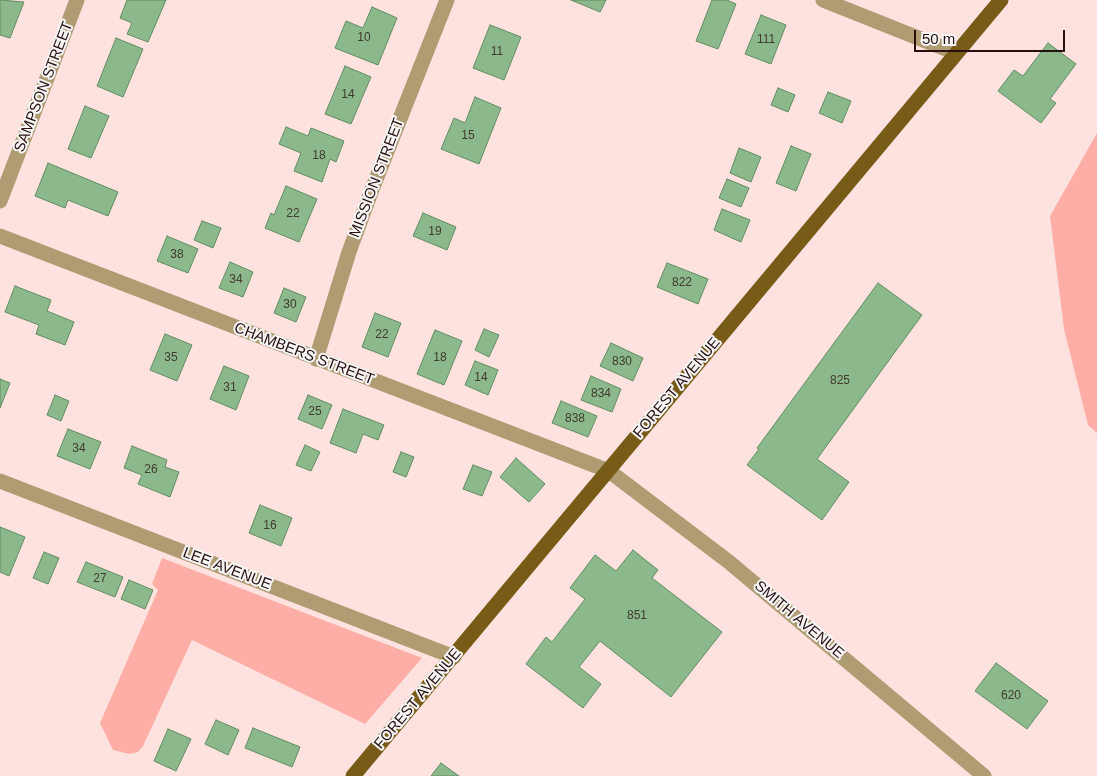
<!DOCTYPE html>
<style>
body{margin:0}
#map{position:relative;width:1097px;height:776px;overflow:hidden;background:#fee2df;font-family:Arial,sans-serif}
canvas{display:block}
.scale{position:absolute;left:914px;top:30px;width:151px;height:22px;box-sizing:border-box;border:2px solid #28100f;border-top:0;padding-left:6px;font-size:15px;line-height:18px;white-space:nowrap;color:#28100f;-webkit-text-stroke:4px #f6f6f6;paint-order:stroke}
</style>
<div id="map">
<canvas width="1097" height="776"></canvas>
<div class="scale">50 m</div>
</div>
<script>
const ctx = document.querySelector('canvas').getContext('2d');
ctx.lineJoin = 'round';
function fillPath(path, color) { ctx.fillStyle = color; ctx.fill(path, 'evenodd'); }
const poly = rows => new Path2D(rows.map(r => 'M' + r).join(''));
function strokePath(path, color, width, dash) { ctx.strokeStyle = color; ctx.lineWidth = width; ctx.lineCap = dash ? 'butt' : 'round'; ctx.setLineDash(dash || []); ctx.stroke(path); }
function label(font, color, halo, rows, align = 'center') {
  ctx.font = font + ' Arial,sans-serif'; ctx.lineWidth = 4; ctx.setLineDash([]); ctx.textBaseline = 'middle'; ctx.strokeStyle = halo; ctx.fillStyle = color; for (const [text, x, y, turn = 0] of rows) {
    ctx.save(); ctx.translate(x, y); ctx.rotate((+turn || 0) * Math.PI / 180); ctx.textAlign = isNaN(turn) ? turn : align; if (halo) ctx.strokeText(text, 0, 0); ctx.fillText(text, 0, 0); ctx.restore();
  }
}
const green = poly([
 [1097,133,1097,433,1088,425,1064,329,1050,216],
 [162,558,422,658,365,724,192,640,143,746,138,752,130,754,113,750,100,723,158,590,152,584]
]);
const building = poly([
 [0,0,24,2,10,38,0,35,0,0],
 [127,0,166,0,148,42,127,34,132,23,120,18,127,0],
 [571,0,606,0,600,12,571,0],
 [712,0,727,0,736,4,718,49,696,41,712,0],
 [372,7,397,18,378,65,335,48,346,21,363,28,372,7],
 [761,15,786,25,771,64,745,54,761,15],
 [490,25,521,37,504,80,473,68,490,25],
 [116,38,143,49,123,97,97,86,116,38],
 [1048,43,1076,64,1050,99,1056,103,1041,123,998,91,1014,70,1023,76,1048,43],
 [345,66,371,77,351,124,325,114,345,66],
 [778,88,795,95,788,112,771,105,778,88],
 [828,92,851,101,842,123,819,113,828,92],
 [475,97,501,108,479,164,441,149,454,118,465,123,475,97],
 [85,106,109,116,91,158,68,149,85,106],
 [286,127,308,136,311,128,344,141,336,162,330,159,322,182,294,171,301,153,279,144,286,127],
 [791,146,811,154,796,191,776,183,791,146],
 [739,148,761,157,751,182,730,173,739,148],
 [48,163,118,192,108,216,68,200,65,208,35,196,48,163],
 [727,179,749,188,741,207,719,198,727,179],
 [286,186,317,199,299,242,265,228,271,213,274,215,286,186],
 [722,209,750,220,741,242,714,230,722,209],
 [423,213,456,227,447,250,413,236,423,213],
 [202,221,221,228,213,248,194,240,202,221],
 [167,236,198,249,188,273,157,261,167,236],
 [230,262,253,272,243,297,219,288,230,262],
 [667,263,708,279,698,304,657,287,667,263],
 [878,283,922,315,817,459,849,482,822,520,747,465,759,449,757,448,878,283],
 [15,286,51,300,47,311,74,322,65,345,36,334,39,325,5,312,15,286],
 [284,288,306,297,296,322,274,313,284,288],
 [375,313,401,323,388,357,362,347,375,313],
 [484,329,499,335,489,357,475,350,484,329],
 [435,330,462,341,444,385,417,374,435,330],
 [165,334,192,345,177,381,150,370,165,334],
 [611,343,643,358,633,381,600,366,611,343],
 [475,361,498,370,488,395,465,385,475,361],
 [224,366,249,376,236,410,210,399,224,366],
 [591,376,621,389,612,412,581,400,591,376],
 [0,379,10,383,0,408,0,379],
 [55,395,69,401,61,421,47,415,55,395],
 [308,395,332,405,322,429,298,419,308,395],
 [561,401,597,416,588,437,552,423,561,401],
 [343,409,384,425,378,440,363,434,356,453,330,443,343,409],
 [68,429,101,442,90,469,57,456,68,429],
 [305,445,320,452,311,471,296,465,305,445],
 [132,446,167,460,165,467,179,472,170,497,138,484,142,475,124,468,132,446],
 [401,452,414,457,406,477,393,472,401,452],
 [516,458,545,484,529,502,500,477,516,458],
 [473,465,492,472,482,496,463,489,473,465],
 [260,505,292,518,281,546,249,533,260,505],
 [0,527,25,537,9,576,0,572,0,527],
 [633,550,658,570,652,578,722,632,671,697,600,641,579,667,601,684,583,708,526,664,546,637,552,642,585,599,570,588,595,555,616,571,633,550],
 [44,552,59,558,48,584,33,578,44,552],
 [86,562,123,577,115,597,77,582,86,562],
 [129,580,153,590,145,609,121,599,129,580],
 [996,663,1048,701,1027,729,975,691,996,663],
 [216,720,239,730,228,755,205,744,216,720],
 [253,728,300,747,292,767,245,748,253,728],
 [168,729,191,739,176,771,154,761,168,729],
 [441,763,459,776,431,776,441,763]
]);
const minor = poly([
 [823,0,956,53],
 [0,201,77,0],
 [0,236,609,471,729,562,984,776],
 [316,359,349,252,373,187,447,0],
 [0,481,454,657]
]);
const major = poly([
 [353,776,1001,0]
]);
const numberNames = [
 ["10",364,38],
 ["111",766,40],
 ["11",497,52],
 ["14",348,95],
 ["15",468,136],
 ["18",319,156],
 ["22",293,214],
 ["19",435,232],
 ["38",177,255],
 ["34",236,280],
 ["822",682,283],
 ["30",290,305],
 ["22",382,335],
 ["35",171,358],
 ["18",440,358],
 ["830",622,362],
 ["14",481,378],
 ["825",840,381],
 ["31",230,388],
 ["834",601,394],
 ["25",315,412],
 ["838",575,419],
 ["34",79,449],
 ["26",151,470],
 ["16",270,526],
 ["27",100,579],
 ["851",637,616],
 ["620",1011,696]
];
const streetNames = [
 ["SAMPSON STREET",44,87,-69],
 ["MISSION STREET",377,178,-69],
 ["CHAMBERS STREET",304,354,21],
 ["FOREST AVENUE",677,388,-50],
 ["LEE AVENUE",227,569,21],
 ["SMITH AVENUE",799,620,40],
 ["FOREST AVENUE",418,699,-50]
];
fillPath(green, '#feaea7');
fillPath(building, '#8cb98c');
strokePath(building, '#608c61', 1);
strokePath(minor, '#af9c73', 15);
strokePath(major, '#785b17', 15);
label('12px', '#413a2e', null, numberNames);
label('15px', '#28100f', '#f6f6f6', streetNames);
</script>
